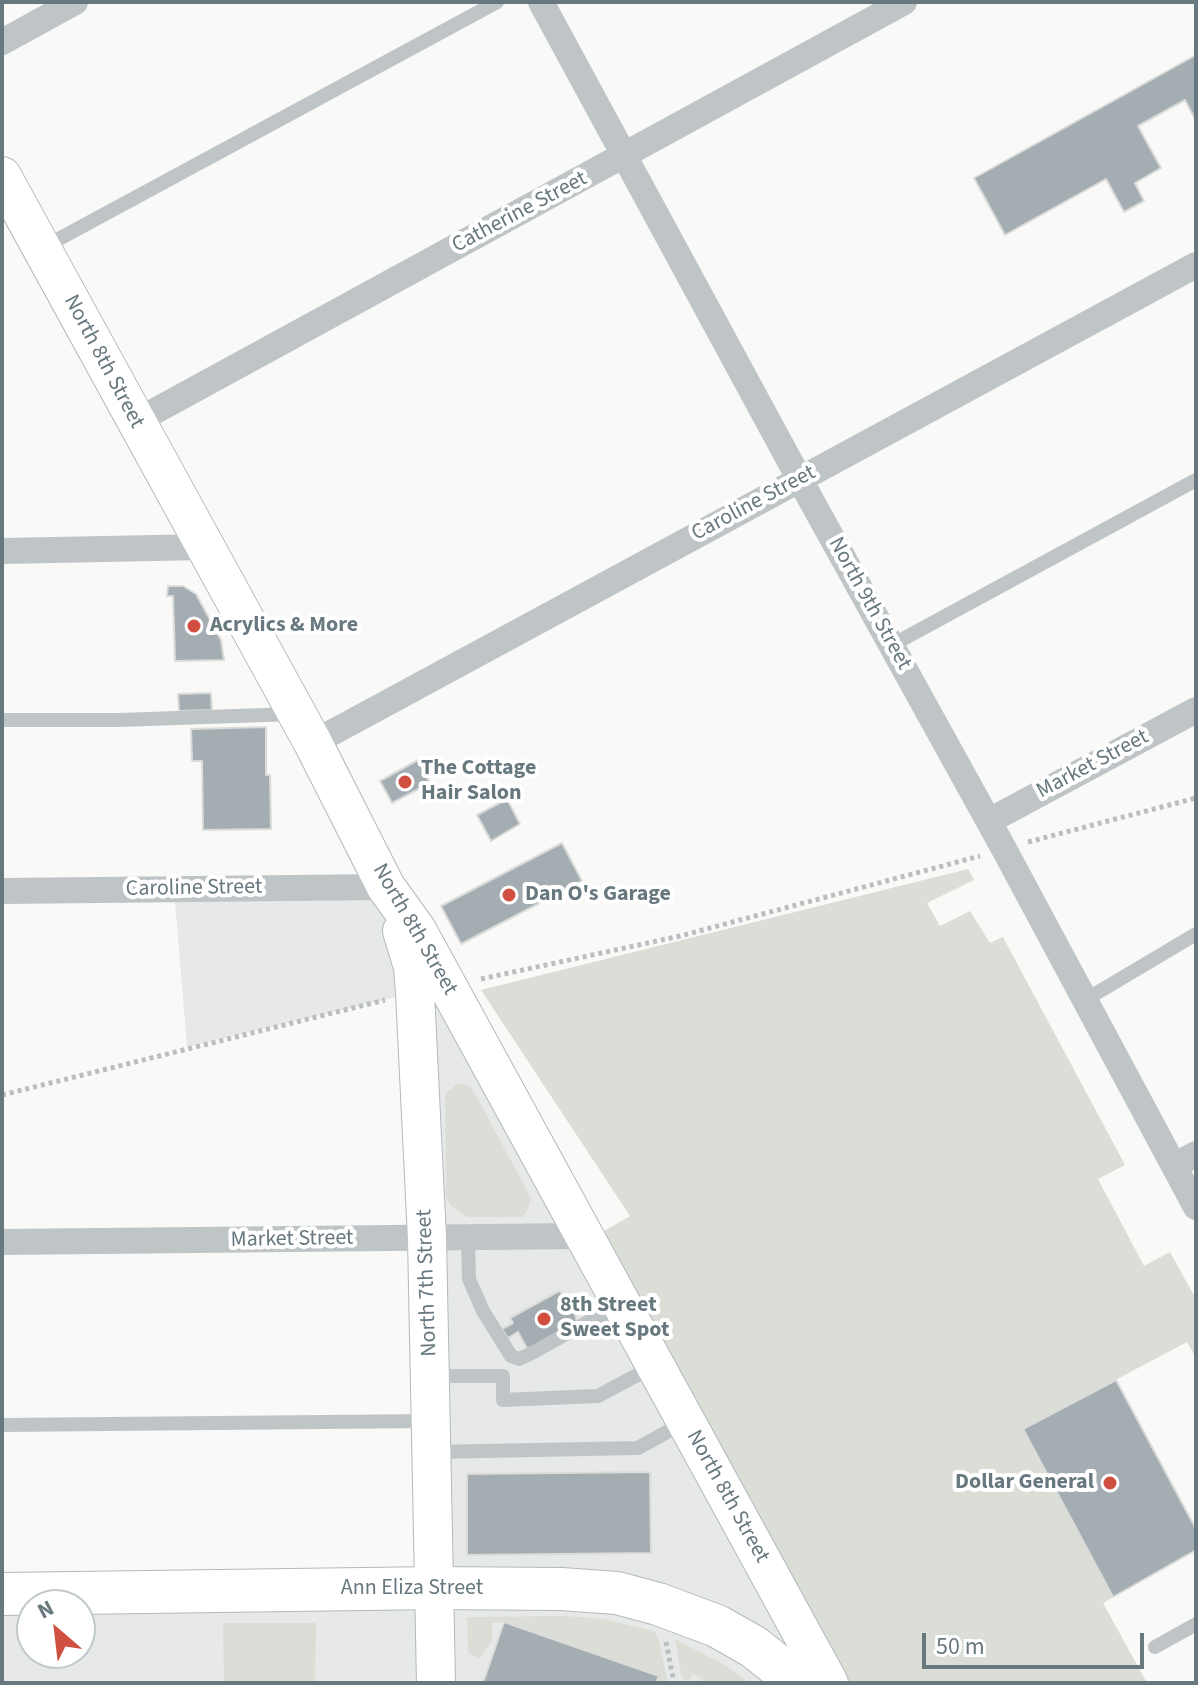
<!DOCTYPE html>
<style>
body{margin:0}
#map{position:relative;width:1198px;height:1685px;overflow:hidden;background:#f9f9f8;font-family:"Source Sans 3",sans-serif}
canvas{display:block}
.frame{position:absolute;inset:0;border:4px solid #67787f;pointer-events:none}
.north{position:absolute;left:16px;top:1589px;width:80px;height:80px;box-sizing:border-box;background:#fff;border:2px solid #c2c9cc;border-radius:50%;rotate:332deg;font-size:22px;font-weight:700;line-height:32px;text-align:center;color:#67787f}
.north::after{content:'';display:block;margin:auto;width:28px;height:36px;background:#d04f41;clip-path:polygon(50% 0,100% 100%,50% 72%,0 100%)}
.scale{position:absolute;left:922px;top:1633px;width:222px;height:36px;box-sizing:border-box;border:4px solid #67787f;border-top:0;padding-left:10px;font-size:24px;line-height:28px;white-space:nowrap;color:#67787f;-webkit-text-stroke:6px #fff;paint-order:stroke}
</style>
<div id="map">
<canvas width="1198" height="1685"></canvas>
<div class="frame"></div>
<div class="north">N</div>
<div class="scale">50 m</div>
</div>
<script>
const ctx = document.querySelector('canvas').getContext('2d');
ctx.lineJoin = 'round';
function fillPath(path, color) { ctx.fillStyle = color; ctx.fill(path, 'evenodd'); }
const poly = rows => new Path2D(rows.map(r => 'M' + r).join(''));
function strokePath(path, color, width, dash) { ctx.strokeStyle = color; ctx.lineWidth = width; ctx.lineCap = dash ? 'butt' : 'round'; ctx.setLineDash(dash || []); ctx.stroke(path); }
function label(font, color, halo, rows, align = 'center') {
  ctx.font = font + ' "Source Sans 3",sans-serif'; ctx.lineWidth = 8; ctx.setLineDash([]); ctx.textBaseline = 'middle'; ctx.strokeStyle = halo; ctx.fillStyle = color; for (const [text, x, y, turn = 0] of rows) {
    ctx.save(); ctx.translate(x, y); ctx.rotate((+turn || 0) * Math.PI / 180); ctx.textAlign = isNaN(turn) ? turn : align; if (halo) ctx.strokeText(text, 0, 0); ctx.fillText(text, 0, 0); ctx.restore();
  }
}
const built = poly([
 [386,887,824,1683,2,1683,2,1594,434,1588,414,993,187,1047,174,889],
 [32,1605,80,1605,80,1653,32,1653]
]);
const green = poly([
 [968,869,974,880,927,903,940,926,970,911,990,943,1003,937,1125,1165,1098,1179,1144,1266,1170,1252,1196,1299,1196,1358,1187,1342,1023,1429,1113,1597,1103,1603,1147,1683,849,1683,604,1231,630,1216,481,990],
 [457,1084,468,1085,473,1090,531,1198,527,1211,522,1217,468,1217,450,1205,446,1196,445,1094],
 [566,1616,604,1619,654,1631,658,1638,668,1683,656,1683,658,1676,505,1622,492,1623,492,1641,481,1657,478,1658,468,1652,467,1617],
 [223,1623,316,1623,315,1683,224,1683],
 [675,1639,725,1665,749,1683,701,1683,702,1678,692,1674,689,1682,682,1678]
]);
const building = poly([
 [1196,55,1196,121,1185,100,1138,126,1161,168,1135,183,1144,201,1124,212,1106,179,1005,235,974,178,1196,55],
 [168,586,183,586,196,594,221,640,224,660,175,661,173,596,167,596,168,586],
 [211,693,212,710,179,711,178,694,211,693],
 [266,727,266,775,270,775,271,829,203,830,202,761,192,761,191,729,266,727],
 [418,760,430,783,392,803,380,781,418,760],
 [507,799,520,824,491,841,477,815,507,799],
 [562,843,582,881,461,944,441,906,562,843],
 [559,1291,573,1303,577,1322,528,1350,518,1332,508,1338,502,1329,513,1323,510,1318,559,1291],
 [1116,1380,1196,1529,1196,1550,1113,1597,1023,1429,1116,1380],
 [650,1472,651,1553,467,1555,467,1474,650,1472],
 [504,1622,659,1676,656,1683,483,1683,504,1622]
]);
const path = poly([
 [1028,842,1196,798],
 [481,979,680,936,980,856],
 [2,1095,385,1000],
 [666,1642,674,1683]
]);
const lane = poly([
 [44,247,497,2],
 [892,645,1196,480],
 [2,720,119,720,294,714],
 [1085,1000,1196,934],
 [468,1238,469,1279,483,1311,511,1356,519,1359,532,1353,593,1319,621,1308],
 [431,1376,503,1376,503,1400,598,1396,654,1366],
 [2,1425,430,1421],
 [432,1452,638,1448,685,1422],
 [1155,1647,1196,1624]
]);
const street = poly([
 [541,2,800,480,1004,849,1196,1207],
 [2,42,75,2],
 [135,422,904,2],
 [2,551,205,547],
 [313,743,1196,265],
 [989,821,1196,710],
 [2,891,386,887],
 [1174,1166,1196,1154],
 [2,1242,582,1236]
]);
const secondary = poly([
 [2,176,313,743,386,887,417,930,829,1683],
 [402,931,413,967,415,993,427,1238,436,1683]
]);
const primary = poly([
 [2,1594,435,1588,561,1589,617,1593,658,1604,717,1626,754,1647,799,1683]
]);
const markers = [
 [194,626,8,"#d04f41"],
 [405,782,8,"#d04f41"],
 [509,895,8,"#d04f41"],
 [544,1319,8,"#d04f41"],
 [1110,1483,8,"#d04f41"]
];
const streetNames = [
 ["Catherine Street",520,213,-28],
 ["North 8th Street",103,362,62],
 ["Caroline Street",754,504,-28],
 ["North 9th Street",869,604,61],
 ["Market Street",1093,765,-28],
 ["Caroline Street",194,889,-1],
 ["North 8th Street",414,930,60],
 ["Market Street",292,1240,-1],
 ["North 7th Street",428,1283,-92],
 ["North 8th Street",727,1497,61],
 ["Ann Eliza Street",412,1589]
];
const poiNames = [
 ["Acrylics & More",210,626],
 ["The Cottage",421,769],
 ["Hair Salon",421,794],
 ["Dan O's Garage",525,895],
 ["8th Street",560,1306],
 ["Sweet Spot",560,1331],
 ["Dollar General",1094,1483,"right"]
];
fillPath(built, '#e7e9e8');
fillPath(green, '#daded7');
fillPath(building, '#a4aeb2');
strokePath(building, '#dbdbda', 2);
strokePath(secondary, '#b2b9bc', 40);
strokePath(primary, '#b3b9bb', 44);
strokePath(path, '#babec0', 5, [4, 4]);
strokePath(lane, '#bfc4c7', 14);
strokePath(street, '#bfc4c7', 26);
strokePath(secondary, '#fff', 38);
strokePath(primary, '#fff', 42);
for (const [x, y, r, color] of markers) { const dot = new Path2D(); dot.arc(x, y, r, 0, 2 * Math.PI); ctx.fillStyle = color; ctx.fill(dot); strokePath(dot, '#fff', 3); }
label('22px', '#67787f', '#fff', streetNames);
label('bold 22px', '#67787f', '#fff', poiNames, 'left');
</script>
